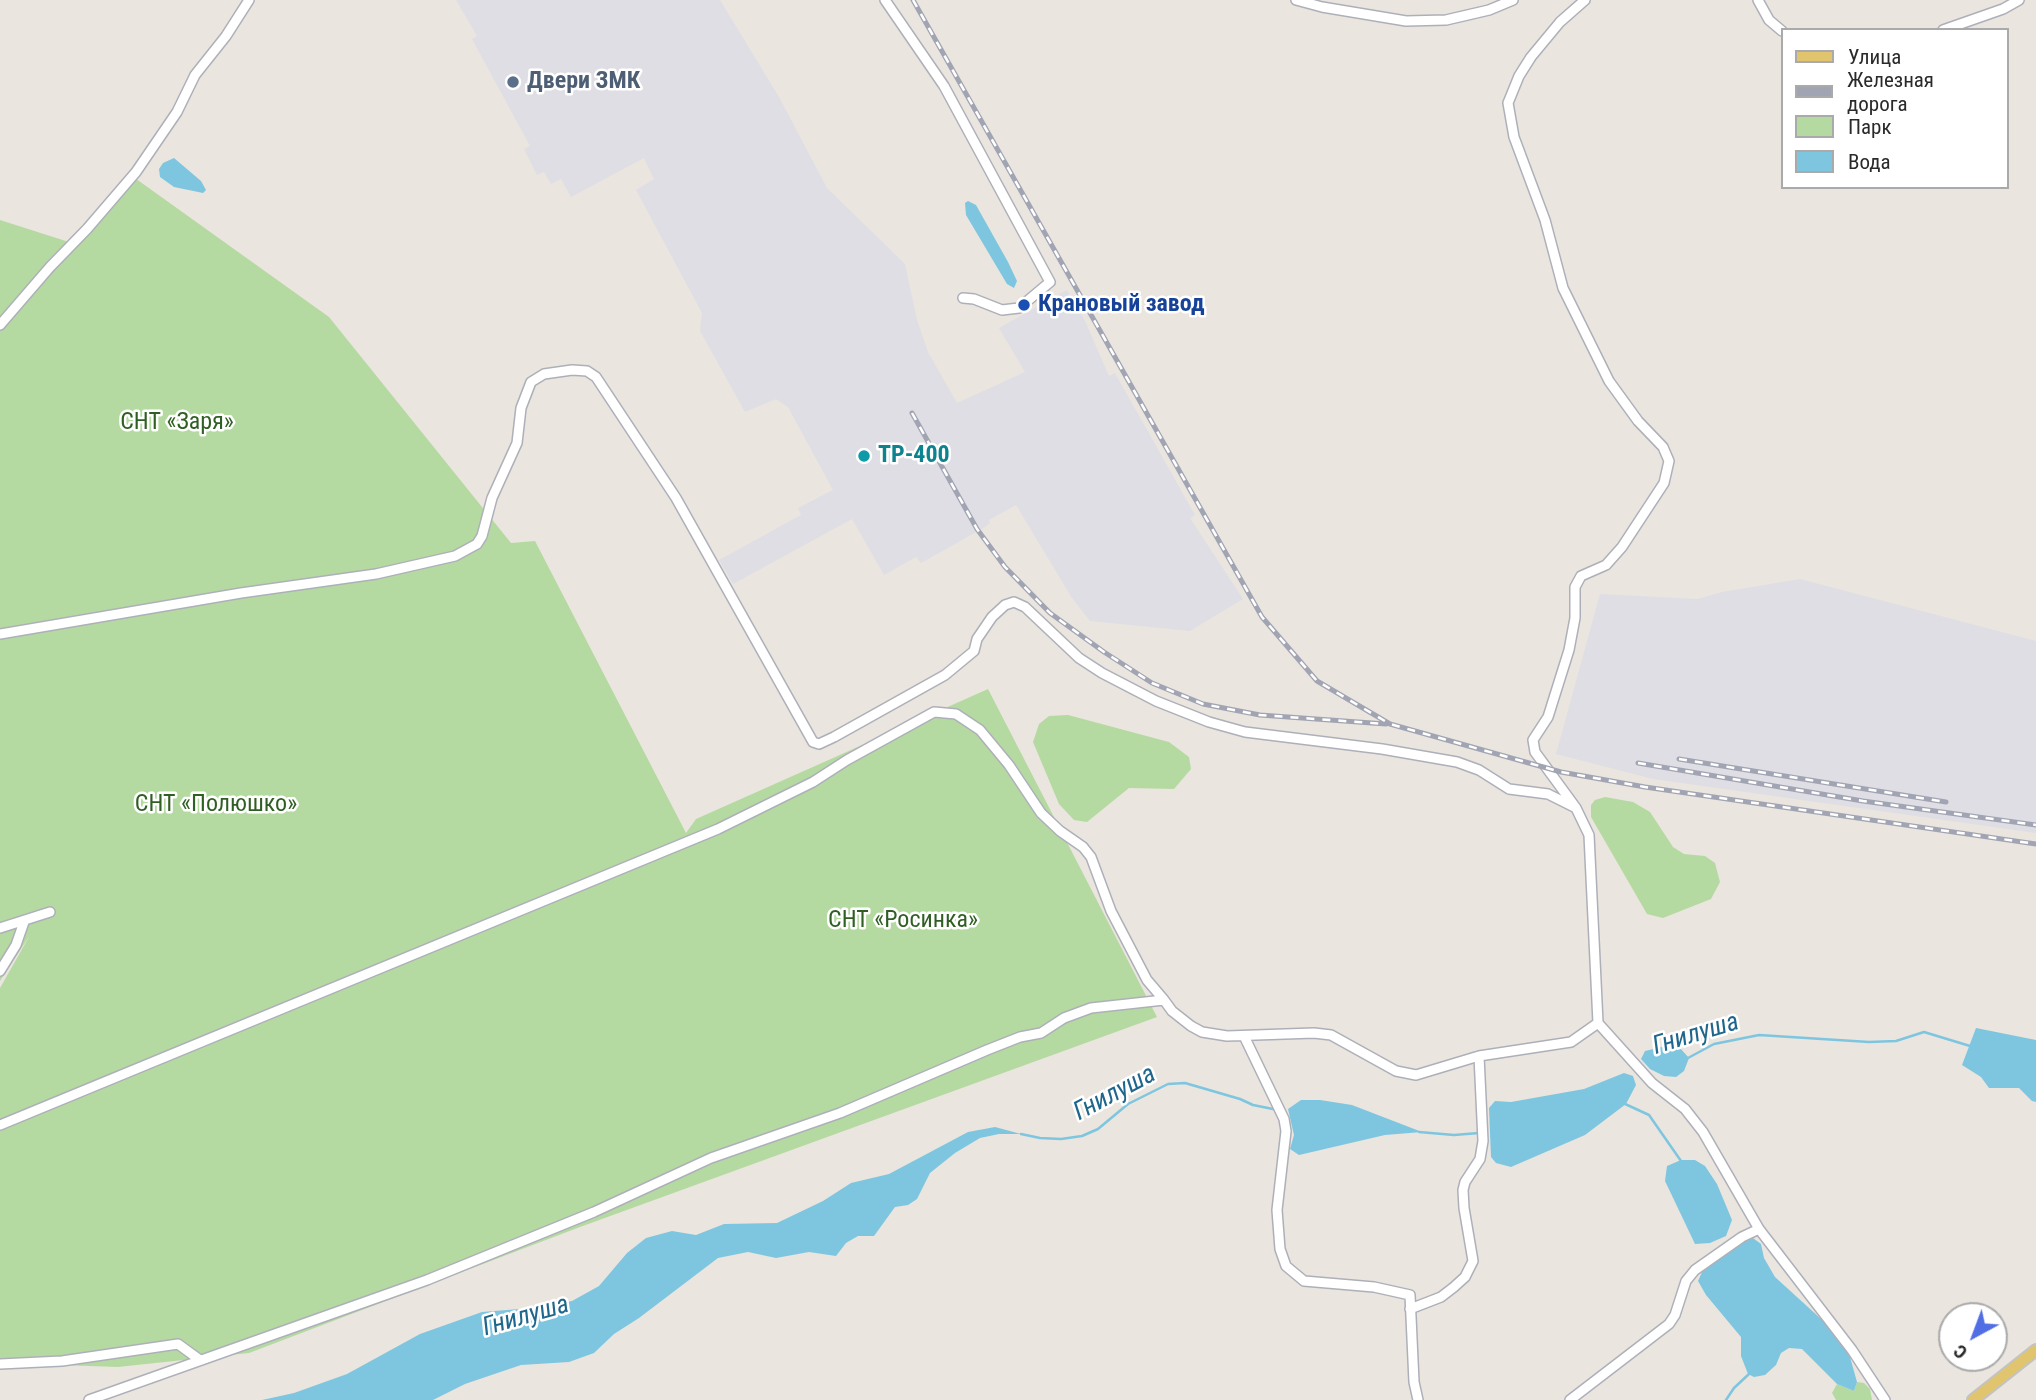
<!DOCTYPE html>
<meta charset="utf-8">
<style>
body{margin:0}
#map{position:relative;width:2036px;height:1400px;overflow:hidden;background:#eae5de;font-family:"Roboto Condensed",sans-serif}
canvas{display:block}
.legend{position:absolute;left:1781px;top:28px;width:228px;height:161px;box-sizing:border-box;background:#fff;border:2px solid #aaa;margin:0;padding:9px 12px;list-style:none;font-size:21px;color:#2a2a2a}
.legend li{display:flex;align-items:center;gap:14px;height:35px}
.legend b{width:35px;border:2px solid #aaa}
.north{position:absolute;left:1938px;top:1302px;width:70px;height:70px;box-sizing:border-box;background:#fff;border:2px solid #aaa;border-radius:50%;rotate:221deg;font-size:19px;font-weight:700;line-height:28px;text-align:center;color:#2a2a2a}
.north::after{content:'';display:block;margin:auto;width:24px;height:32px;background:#526ee4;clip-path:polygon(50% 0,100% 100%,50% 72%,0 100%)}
</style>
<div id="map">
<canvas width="2036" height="1400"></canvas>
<ul class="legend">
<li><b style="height:9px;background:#e0c46e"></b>Улица</li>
<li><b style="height:9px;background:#a1a4b2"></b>Железная дорога</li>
<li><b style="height:19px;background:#b5daa1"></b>Парк</li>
<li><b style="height:19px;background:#7ec6e0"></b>Вода</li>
</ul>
<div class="north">С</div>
</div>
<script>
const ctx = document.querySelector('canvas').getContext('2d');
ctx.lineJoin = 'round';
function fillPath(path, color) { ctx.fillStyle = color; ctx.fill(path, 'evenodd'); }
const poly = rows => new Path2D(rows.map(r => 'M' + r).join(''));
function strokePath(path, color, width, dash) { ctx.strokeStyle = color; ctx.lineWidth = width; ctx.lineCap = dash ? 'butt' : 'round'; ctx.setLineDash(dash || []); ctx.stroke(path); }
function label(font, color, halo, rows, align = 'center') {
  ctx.font = font + ' "Roboto Condensed",sans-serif'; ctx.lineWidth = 5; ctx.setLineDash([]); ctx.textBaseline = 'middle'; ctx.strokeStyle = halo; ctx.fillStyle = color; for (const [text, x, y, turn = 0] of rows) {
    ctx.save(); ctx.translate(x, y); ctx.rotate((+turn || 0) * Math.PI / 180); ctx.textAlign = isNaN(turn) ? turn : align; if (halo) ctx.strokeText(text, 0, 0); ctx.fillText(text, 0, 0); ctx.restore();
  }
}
const industrial = poly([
 [456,0,720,0,779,97,827,188,905,264,917,320,928,352,957,403,1025,372,999,328,1067,290,1085,321,1109,376,1115,373,1195,515,1190,518,1243,599,1190,631,1090,621,1072,598,1016,505,989,520,990,523,985,527,921,563,916,557,884,575,852,519,733,584,719,560,801,515,798,508,833,490,788,407,776,399,745,412,700,331,702,313,636,190,654,179,644,158,571,197,561,179,551,184,544,172,537,175,524,149,530,146,472,39,477,36],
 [1800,579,2036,641,2036,833,1653,779,1556,754,1600,594,1698,599,1722,592]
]);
const green = poly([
 [132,176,329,317,511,543,535,541,686,833,696,819,988,689,1157,1017,580,1227,249,1353,118,1367,0,1363,0,988,30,935,0,981,0,220,72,243],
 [1068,715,1169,742,1189,757,1191,769,1174,789,1129,788,1087,822,1074,820,1059,804,1033,742,1039,724,1049,716],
 [1605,797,1633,802,1650,812,1673,847,1684,854,1705,856,1715,863,1720,882,1711,899,1663,918,1647,914,1591,817,1591,805,1595,800],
 [1857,1382,1864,1383,1870,1389,1872,1400,1836,1400,1832,1393,1837,1384,1854,1391]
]);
const water = poly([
 [174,158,201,181,206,190,203,193,174,187,160,177,159,169,163,163],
 [968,201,976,205,1008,262,1017,281,1014,288,1007,284,966,215,965,203],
 [1976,1028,2036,1040,2036,1102,2032,1101,2019,1088,1989,1088,1981,1077,1962,1065],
 [1662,1047,1680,1048,1689,1058,1684,1071,1676,1077,1664,1076,1650,1069,1641,1059,1645,1051],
 [1624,1073,1633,1076,1636,1085,1626,1104,1585,1135,1511,1167,1496,1163,1491,1157,1489,1108,1495,1101,1511,1102,1584,1089],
 [1301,1100,1320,1100,1352,1105,1422,1132,1385,1135,1299,1155,1290,1149,1294,1135,1288,1109],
 [995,1127,1021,1134,999,1134,980,1138,955,1153,930,1173,917,1199,908,1205,895,1207,874,1236,858,1236,846,1243,836,1256,809,1252,776,1258,748,1252,718,1258,639,1318,614,1334,594,1353,569,1362,521,1365,465,1384,433,1400,262,1400,294,1393,347,1374,420,1334,482,1312,532,1308,572,1301,599,1286,627,1253,646,1238,672,1231,696,1235,724,1224,777,1223,823,1201,851,1183,889,1174,968,1132],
 [1681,1160,1695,1160,1705,1166,1717,1184,1732,1220,1726,1236,1710,1243,1695,1244,1665,1181,1667,1166],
 [1753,1238,1761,1244,1764,1258,1775,1277,1831,1328,1850,1357,1857,1382,1854,1391,1837,1384,1802,1349,1789,1348,1781,1353,1776,1365,1765,1375,1754,1377,1748,1374,1741,1356,1741,1337,1706,1295,1698,1281,1702,1272,1743,1242]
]);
const stream = poly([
 [1688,1058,1714,1044,1759,1035,1869,1042,1896,1041,1924,1032,1970,1046],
 [1623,1103,1649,1115,1681,1161],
 [1419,1132,1454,1135,1479,1133],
 [1021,1134,1040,1138,1061,1139,1082,1136,1098,1129,1128,1104,1168,1084,1185,1083,1240,1099,1253,1105,1278,1110],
 [1726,1400,1734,1388,1749,1374]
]);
const minor = poly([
 [885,0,944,86,1050,282,1019,308,1002,310,974,299,963,298],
 [1296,0,1322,7,1406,21,1446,20,1489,10,1513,0],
 [1585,0,1560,22,1531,57,1519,76,1508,103,1514,137,1545,220,1563,288,1609,381,1638,421,1663,447,1669,461,1664,483,1622,547,1606,565,1581,576,1575,587,1575,618,1569,650,1548,717,1533,740,1535,752,1576,808,1589,835,1598,1023],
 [1758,0,1769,20,1782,31],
 [1943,30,2003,9,2019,0],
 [0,325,50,267,87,229,136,172,177,112,195,75,226,36,249,0],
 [0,634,241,593,376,574,455,556,477,544,482,536,492,498,517,443,521,408,531,382,544,374,572,370,587,371,596,377,676,498,813,742,819,744,834,737,945,675,974,651,977,639,992,617,1005,605,1014,602,1025,607,1079,658,1102,673,1156,701,1209,722,1245,732,1382,749,1457,762,1479,770,1509,789,1548,794,1576,808],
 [0,928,50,912],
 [0,971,16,945,24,922],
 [1598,1023,1652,1083,1685,1109,1703,1132,1759,1229,1852,1350,1885,1400],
 [1244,1036,1284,1119,1286,1131,1277,1210,1280,1249,1286,1266,1304,1281,1374,1287,1410,1295,1414,1382,1418,1400],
 [0,1125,718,829,813,782,847,760,934,712,956,714,980,730,1009,765,1041,813,1060,831,1083,847,1091,857,1111,911,1147,980,1164,1000],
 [1410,1309,1441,1297,1454,1287,1465,1277,1473,1261,1464,1208,1463,1190,1465,1182,1480,1159,1483,1141,1479,1056],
 [0,1364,62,1361,178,1344,200,1360],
 [89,1400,427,1280,594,1212,711,1158,840,1113,987,1050,1020,1037,1041,1033,1064,1018,1091,1008,1164,1000,1172,1011,1191,1026,1202,1032,1227,1036,1314,1033,1331,1035,1396,1071,1416,1075,1479,1056,1571,1042,1598,1023],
 [1570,1400,1669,1324,1675,1315,1686,1281,1695,1270,1742,1237,1759,1229]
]);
const major = poly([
 [1973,1400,2036,1350]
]);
const rail = poly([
 [913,0,1262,617,1317,681,1390,724,1561,772,1645,787,2036,844],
 [912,413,977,529,1005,567,1050,613,1104,652,1152,683,1203,704,1260,715,1386,724],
 [1679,759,1946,802],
 [1638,763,1863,801,2036,825]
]);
const markers = [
 [513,82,7,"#5c6f8a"],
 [1024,305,7,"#1a4fb4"],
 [864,456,7,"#0f9aa8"]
];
const serviceNames = [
 ["Двери ЗМК",527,82]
];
const transitNames = [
 ["Крановый завод",1038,305]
];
const parkNames = [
 ["СНТ «Заря»",177,423],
 ["СНТ «Полюшко»",216,805],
 ["СНТ «Росинка»",903,921]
];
const cultureNames = [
 ["ТР-400",878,456]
];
const waterNames = [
 ["Гнилуша",1696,1035,-17],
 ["Гнилуша",1115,1094,-28],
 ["Гнилуша",526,1317,-16]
];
fillPath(industrial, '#dfdee4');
fillPath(green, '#b5daa1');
fillPath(water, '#7ec6e0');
strokePath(stream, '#7ec6e0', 2.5);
strokePath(minor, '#aeb0b9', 12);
strokePath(major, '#c3c3c3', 14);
strokePath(minor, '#fff', 9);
strokePath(major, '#e0c46e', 10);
strokePath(rail, '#a1a4b2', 5);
strokePath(rail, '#fff', 2.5, [8]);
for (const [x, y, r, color] of markers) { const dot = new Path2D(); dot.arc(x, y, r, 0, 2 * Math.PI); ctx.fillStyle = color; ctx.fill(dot); strokePath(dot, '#fff', 2.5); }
label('bold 24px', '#4e5e75', '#fff', serviceNames, 'left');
label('bold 24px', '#164399', '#fff', transitNames, 'left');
label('24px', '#305f23', '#fff', parkNames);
label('bold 24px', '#0d838f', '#fff', cultureNames, 'left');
label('italic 26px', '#1e668b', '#fff', waterNames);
</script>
